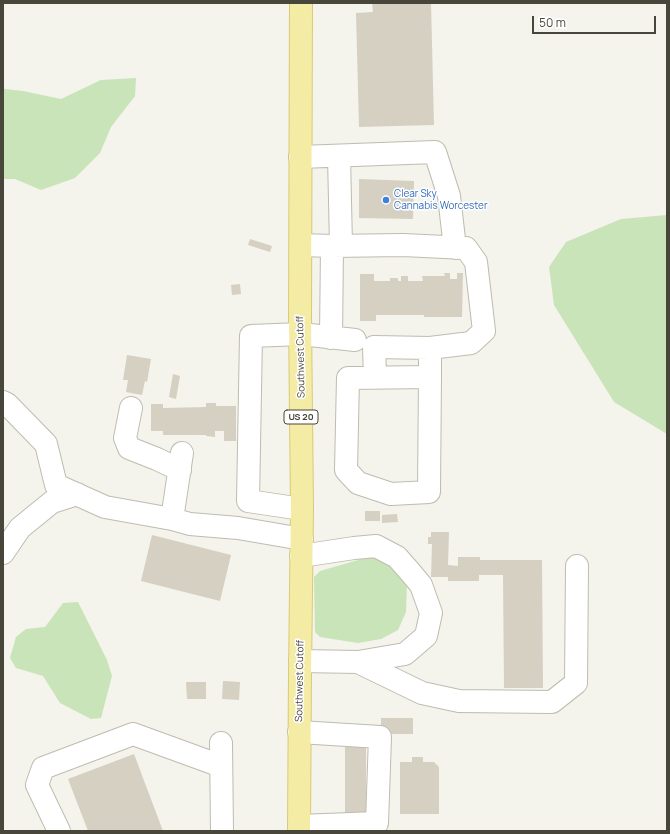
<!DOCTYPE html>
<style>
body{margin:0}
#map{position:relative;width:670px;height:834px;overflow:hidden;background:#f4f3ec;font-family:Manrope,sans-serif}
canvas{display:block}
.frame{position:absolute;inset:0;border:4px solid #48453a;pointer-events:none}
.scale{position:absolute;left:532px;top:16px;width:124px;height:18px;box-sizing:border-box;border:2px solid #48453a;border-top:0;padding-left:5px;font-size:12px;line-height:14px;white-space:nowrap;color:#48453a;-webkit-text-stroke:3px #fff;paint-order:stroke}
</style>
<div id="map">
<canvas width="670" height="834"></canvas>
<div class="frame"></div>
<div class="scale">50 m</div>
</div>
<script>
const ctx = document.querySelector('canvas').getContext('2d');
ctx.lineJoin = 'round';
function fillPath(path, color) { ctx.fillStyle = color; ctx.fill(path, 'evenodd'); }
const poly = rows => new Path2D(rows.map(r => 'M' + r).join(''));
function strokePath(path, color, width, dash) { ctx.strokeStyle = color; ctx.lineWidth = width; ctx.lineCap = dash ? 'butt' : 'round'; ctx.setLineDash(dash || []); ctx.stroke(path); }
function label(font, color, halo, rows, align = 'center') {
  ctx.font = font + ' Manrope,sans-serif'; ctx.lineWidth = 3; ctx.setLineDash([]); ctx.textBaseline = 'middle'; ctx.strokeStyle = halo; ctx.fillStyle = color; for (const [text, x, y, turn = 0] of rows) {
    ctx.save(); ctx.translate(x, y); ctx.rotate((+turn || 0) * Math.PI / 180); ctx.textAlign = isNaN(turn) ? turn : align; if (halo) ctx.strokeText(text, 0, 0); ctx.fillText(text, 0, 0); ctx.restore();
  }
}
const green = poly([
 [136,78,135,96,111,127,100,153,75,178,41,190,15,179,3,179,3,88,5,89,23,91,61,99,101,80],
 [667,215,667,434,614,402,554,305,549,267,566,242,621,219],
 [372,556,389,561,407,582,406,612,398,630,381,639,358,643,320,637,315,632,314,577,320,571],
 [78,602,107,660,112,676,101,718,91,719,60,703,43,676,16,668,10,658,16,637,26,629,45,627,63,603]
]);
const building = poly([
 [372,3,431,3,434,125,359,127,356,13,373,12],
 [359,179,414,181,413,219,359,218],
 [250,239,272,246,270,252,248,245],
 [444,273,450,273,450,279,457,279,457,273,463,273,462,317,424,317,424,315,376,315,376,321,360,321,360,274,374,274,374,281,390,281,390,278,398,278,398,281,401,281,401,276,408,276,408,281,423,281,422,276,445,276],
 [240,284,241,294,232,295,231,285],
 [127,355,151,359,147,382,145,381,142,395,126,392,128,380,123,380],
 [173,374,180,376,176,399,169,397],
 [206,403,216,403,216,406,236,406,236,441,224,441,224,431,215,431,215,437,206,436,206,435,163,435,163,431,151,431,151,404,163,404,163,408,206,407],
 [365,511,380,511,380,521,365,521],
 [397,514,398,522,382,523,382,515],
 [431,532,449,532,448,565,458,566,458,557,480,557,480,560,542,560,543,688,504,688,503,575,479,575,479,581,448,581,448,577,431,577,432,544,428,544,428,537,431,537],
 [152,535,231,555,220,601,141,581],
 [223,681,240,682,239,700,222,699],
 [186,682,206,682,206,699,187,699],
 [381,718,413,718,413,734,381,734],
 [345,744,366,744,366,819,345,819],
 [134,754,163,831,88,831,68,779],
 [412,757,423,757,423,762,434,762,439,767,439,814,400,814,400,762,412,762]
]);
const minor = poly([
 [339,156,341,246],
 [300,157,435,152,449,196,455,248],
 [301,245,332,246],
 [331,338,332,246,403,245,466,248,476,262,484,331,471,343,430,348,430,377,429,492,391,494,358,483,346,470,348,378,430,377],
 [375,377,374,347,430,348],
 [3,402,7,404,46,444,56,485,105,507,172,519],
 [131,408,125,438,129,448,157,459,180,470],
 [182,453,172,519,190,524,238,528,302,539],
 [302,509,248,501,251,336,301,334,355,340],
 [3,553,20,528,52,502,77,494],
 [300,661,358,662,405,654,426,636,431,613,421,585,411,573,397,557,376,546,354,548,301,556],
 [358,662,422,693,459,701,552,702,576,683,577,566],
 [221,743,222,831],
 [299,826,377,823,380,737,299,732],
 [59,831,37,785,43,768,133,734,221,766]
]);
const major = poly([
 [299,831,300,673,302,509,300,318,301,3]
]);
const markers = [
 [386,200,4,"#3f7fe0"]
];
const shields = [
 [301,417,34]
];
const shieldNames = [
 ["US 20",301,417]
];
const shopNames = [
 ["Clear Sky",394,194],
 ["Cannabis Worcester",394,206]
];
const streetNames = [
 ["Southwest Cutoff",301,357,-91],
 ["Southwest Cutoff",300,681,-89]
];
fillPath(green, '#c9e4b9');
fillPath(building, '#d5d0c2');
strokePath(minor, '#bfbcaf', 24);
strokePath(major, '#d8cb76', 24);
strokePath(minor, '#fff', 22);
strokePath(major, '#f4eba5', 22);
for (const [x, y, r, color] of markers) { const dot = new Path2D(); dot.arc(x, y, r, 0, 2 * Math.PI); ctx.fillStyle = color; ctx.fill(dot); strokePath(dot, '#fff', 1.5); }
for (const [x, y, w] of shields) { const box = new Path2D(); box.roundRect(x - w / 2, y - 7, w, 14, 3); ctx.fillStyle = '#fff'; ctx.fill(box); strokePath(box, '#48453a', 1); }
label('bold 9px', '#48453a', null, shieldNames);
label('10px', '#366cbe', '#fff', shopNames, 'left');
label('10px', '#48453a', '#fff', streetNames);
</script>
